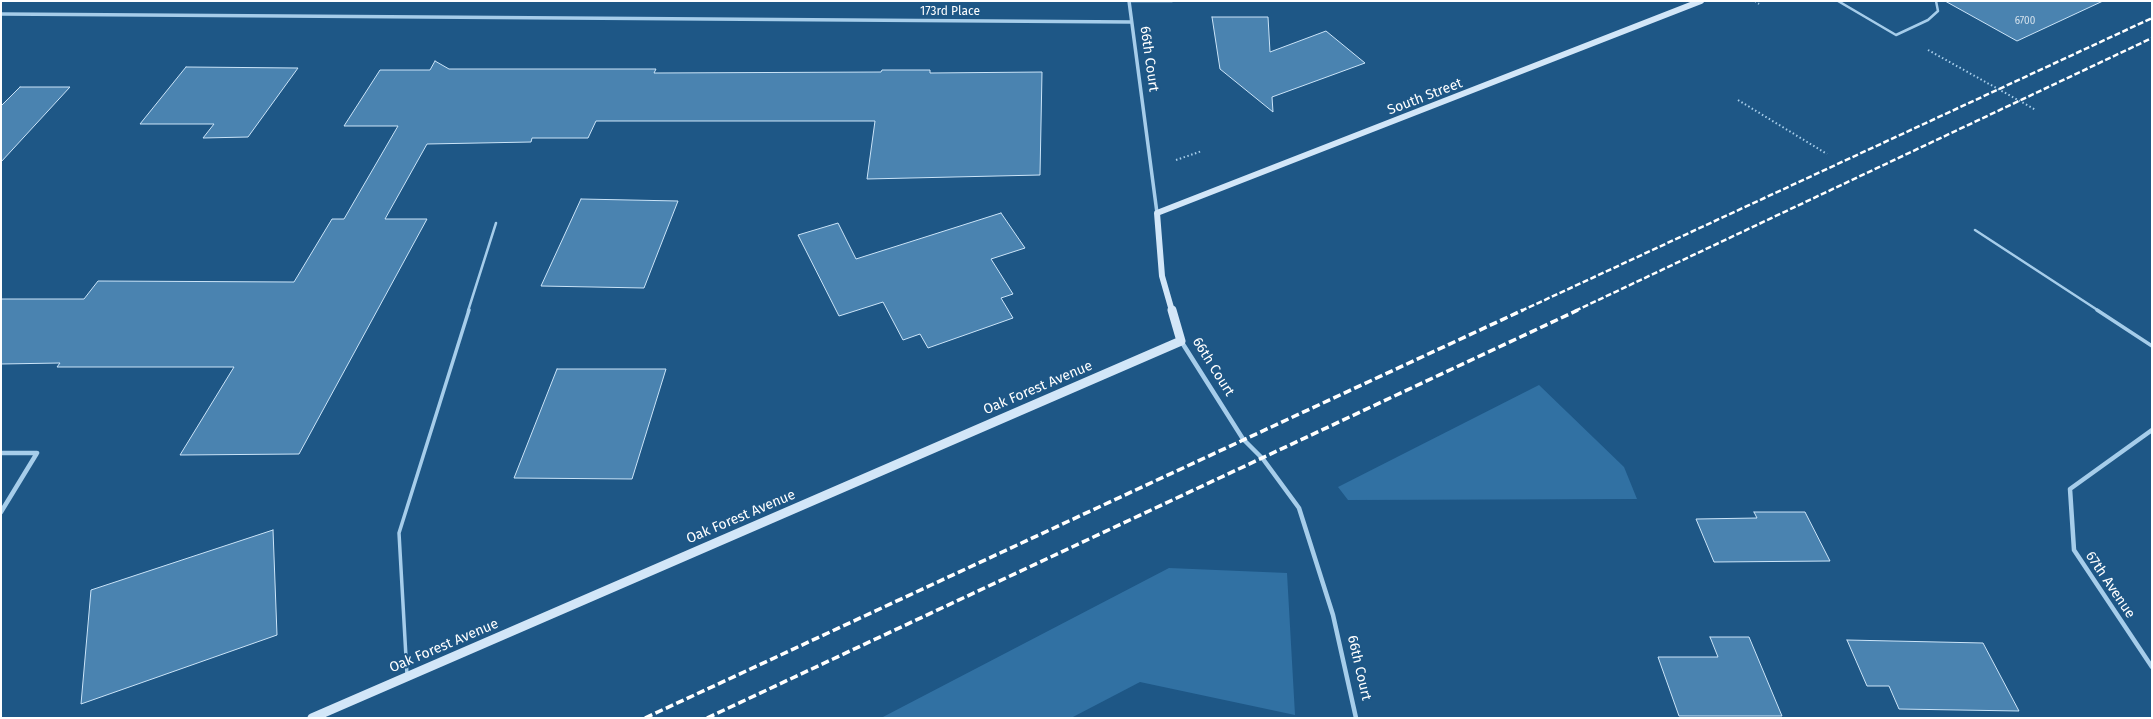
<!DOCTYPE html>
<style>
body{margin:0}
#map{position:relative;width:2153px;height:719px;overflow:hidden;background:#1e5786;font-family:"Fira Sans",sans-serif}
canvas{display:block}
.frame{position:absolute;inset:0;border:2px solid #fff;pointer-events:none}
</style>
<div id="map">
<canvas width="2153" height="719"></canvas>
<div class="frame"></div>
</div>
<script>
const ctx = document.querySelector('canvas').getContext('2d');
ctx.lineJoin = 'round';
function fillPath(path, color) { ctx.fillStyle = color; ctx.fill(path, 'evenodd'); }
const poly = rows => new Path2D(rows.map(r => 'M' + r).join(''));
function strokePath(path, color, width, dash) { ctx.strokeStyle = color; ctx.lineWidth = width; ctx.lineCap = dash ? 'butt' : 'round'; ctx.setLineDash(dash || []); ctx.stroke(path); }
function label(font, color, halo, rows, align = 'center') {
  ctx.font = font + ' "Fira Sans",sans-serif'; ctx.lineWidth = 4; ctx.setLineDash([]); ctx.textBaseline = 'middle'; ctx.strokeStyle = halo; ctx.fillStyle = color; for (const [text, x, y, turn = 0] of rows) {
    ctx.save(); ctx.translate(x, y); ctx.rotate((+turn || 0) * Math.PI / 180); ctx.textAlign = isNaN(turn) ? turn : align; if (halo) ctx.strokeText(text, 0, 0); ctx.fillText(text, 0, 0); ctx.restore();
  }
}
const green = poly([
 [1539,385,1624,467,1637,499,1348,500,1338,487],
 [1169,568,1287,573,1295,715,1140,682,1071,718,881,718]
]);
const building = poly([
 [1945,1,2103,1,2017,41,1945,1],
 [1212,17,1268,17,1270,52,1326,31,1365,63,1272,97,1273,112,1220,69,1212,17],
 [435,61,449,69,656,69,654,73,881,72,882,70,930,70,930,73,1042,72,1040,175,867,179,875,121,596,121,588,138,532,138,531,142,427,144,385,219,427,219,299,454,180,455,234,367,57,367,60,363,1,364,1,299,84,299,98,281,294,282,332,219,344,219,398,126,344,126,380,70,430,70,435,61],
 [186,67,298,68,248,137,203,138,214,124,140,124,186,67],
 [20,87,70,87,1,162,1,106,20,87],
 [581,199,678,201,644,288,541,286,581,199],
 [1001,213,1025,248,991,259,1013,294,1001,298,1013,318,928,348,920,334,903,340,883,302,839,316,798,235,838,223,856,259,1001,213],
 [557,369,666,369,632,479,514,478,557,369],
 [1754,512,1805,512,1830,561,1714,562,1696,519,1757,518,1754,512],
 [273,530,277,635,81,704,91,590,273,530],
 [1710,637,1749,637,1782,716,1679,716,1658,657,1718,657,1710,637],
 [1847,640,1983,643,2019,711,1899,709,1889,686,1867,686,1847,640]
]);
const path = poly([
 [1755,1,1759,4],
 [1928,50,2036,110],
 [1738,100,1827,154],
 [1176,160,1202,151]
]);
const laneFar1 = poly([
 [1129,1,1172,1],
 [1838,1,1896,35,1928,20,1938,11,1936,1],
 [1975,230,2099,311],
 [468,311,496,223]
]);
const lane = poly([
 [2097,310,2152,346],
 [407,675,399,533,469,310]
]);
const streetFar1 = poly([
 [1129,1,1157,213],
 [1,14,1131,22]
]);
const street = poly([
 [1181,341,1243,439,1263,459,1299,508,1333,615,1356,718],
 [2152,430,2070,489,2074,550,2152,667],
 [1,453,37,453],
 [1,512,37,453]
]);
const secondaryFar1 = poly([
 [1172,311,1162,276,1157,213,1701,1]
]);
const secondary = poly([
 [312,718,1181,341,1172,310]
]);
const railFar1 = poly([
 [1521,311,2152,18],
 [1575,311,2152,38]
]);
const rail = poly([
 [645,718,1523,310],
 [707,718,1578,310]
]);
const farNumbernames = [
 ["6700",2025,21]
];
const farStreetnames = [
 ["173rd Place",950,12]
];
const streetNames = [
 ["66th Court",1149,59,82],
 ["South Street",1425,97,-21],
 ["66th Court",1213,367,58],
 ["Oak Forest Avenue",1038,388,-23],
 ["Oak Forest Avenue",741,517,-23],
 ["67th Avenue",2110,585,56],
 ["Oak Forest Avenue",444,646,-23],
 ["66th Court",1359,668,77]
];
fillPath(green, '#3171a3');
fillPath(building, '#4a83b0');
strokePath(building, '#cbe4f8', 1);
strokePath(path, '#a6cdea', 2, [1.5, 2.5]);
strokePath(laneFar1, '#a6cdea', 2.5);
strokePath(lane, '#a6cdea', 3.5);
strokePath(streetFar1, '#a6cdea', 3.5);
strokePath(street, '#a6cdea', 4.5);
strokePath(secondaryFar1, '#d2e6f8', 6);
strokePath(secondary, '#d2e6f8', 9);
strokePath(railFar1, '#fff', 2.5, [6, 2.5]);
strokePath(rail, '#fff', 3.5, [8, 3.5]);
label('10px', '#d2e0eb', null, farNumbernames);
label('12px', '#fff', '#1e5786', farStreetnames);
label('14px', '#fff', '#1e5786', streetNames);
</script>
